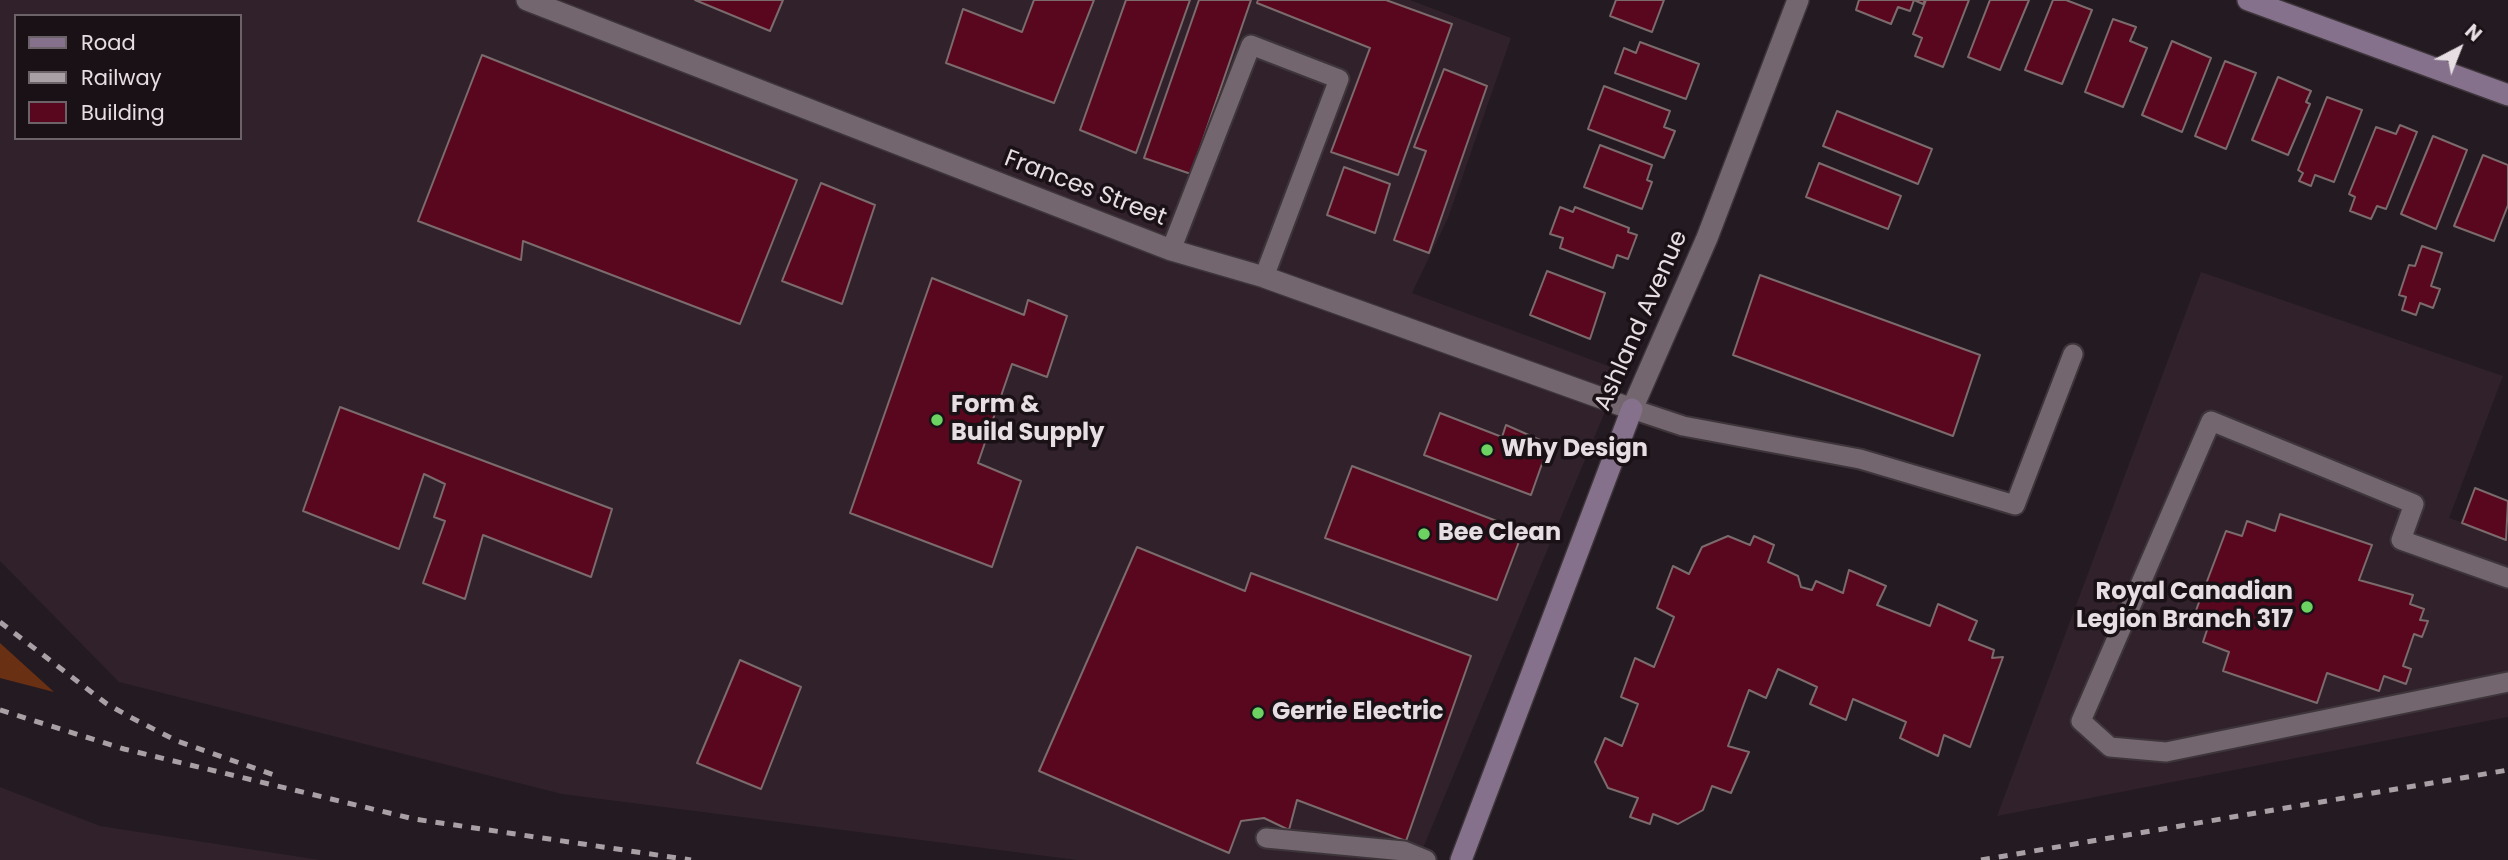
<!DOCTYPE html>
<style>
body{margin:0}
#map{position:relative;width:2508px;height:860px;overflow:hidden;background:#241a21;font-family:Poppins,sans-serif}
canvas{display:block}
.legend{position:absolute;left:14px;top:14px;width:228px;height:126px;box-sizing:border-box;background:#1a1117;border:2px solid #6c6369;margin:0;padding:9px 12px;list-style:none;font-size:21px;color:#e6dee3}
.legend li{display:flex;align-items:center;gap:14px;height:35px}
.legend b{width:35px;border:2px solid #6c6369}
.north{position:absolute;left:2424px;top:14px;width:70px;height:70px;-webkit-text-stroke:5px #1a1117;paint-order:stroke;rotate:42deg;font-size:19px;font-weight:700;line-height:28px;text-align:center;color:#e6dee3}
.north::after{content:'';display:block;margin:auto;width:24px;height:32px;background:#e6dee3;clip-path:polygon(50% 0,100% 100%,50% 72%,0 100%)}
</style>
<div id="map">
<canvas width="2508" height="860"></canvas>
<ul class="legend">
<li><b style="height:9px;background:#85718c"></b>Road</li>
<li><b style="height:9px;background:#a9a0a6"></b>Railway</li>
<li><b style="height:19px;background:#59071f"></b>Building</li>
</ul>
<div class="north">N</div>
</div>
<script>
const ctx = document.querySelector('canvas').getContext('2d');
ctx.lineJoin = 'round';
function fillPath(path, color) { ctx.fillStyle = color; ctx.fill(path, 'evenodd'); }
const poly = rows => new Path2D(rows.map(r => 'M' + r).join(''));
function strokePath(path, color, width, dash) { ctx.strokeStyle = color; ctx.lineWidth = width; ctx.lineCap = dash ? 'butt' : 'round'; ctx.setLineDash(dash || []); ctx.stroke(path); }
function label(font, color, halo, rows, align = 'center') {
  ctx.font = font + ' Poppins,sans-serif'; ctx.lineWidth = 7; ctx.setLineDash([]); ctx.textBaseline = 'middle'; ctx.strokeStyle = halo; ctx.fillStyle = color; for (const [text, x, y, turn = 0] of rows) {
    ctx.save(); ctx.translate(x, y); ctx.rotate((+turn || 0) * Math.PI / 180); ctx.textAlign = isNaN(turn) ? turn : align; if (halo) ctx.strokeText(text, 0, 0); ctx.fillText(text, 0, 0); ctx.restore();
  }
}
const built = poly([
 [0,0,1410,0,1511,38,1448,218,1412,293,1622,371,1418,860,1077,860,562,794,119,682,0,561],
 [16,16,240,16,240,138,16,138],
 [2201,272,2503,376,2449,518,2508,538,2508,717,1997,816],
 [0,787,100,826,320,860,0,860]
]);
const green = poly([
 [0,643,54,692,0,678]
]);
const building = poly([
 [695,0,783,0,770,31,695,0],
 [1034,0,1094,0,1054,103,946,63,963,9,1022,32,1034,0],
 [1126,0,1190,0,1136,153,1080,130,1126,0],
 [1199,0,1251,0,1191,174,1144,158,1199,0],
 [1258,0,1386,0,1452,24,1398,175,1331,152,1370,48,1257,3,1258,0],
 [1616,0,1664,0,1652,32,1610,16,1616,0],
 [1859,0,1925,0,1923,4,1914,0,1910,11,1898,7,1891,24,1856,10,1859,0],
 [1926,0,1969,0,1943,67,1915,56,1922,38,1913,34,1926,0],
 [1990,0,2029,0,2000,70,1968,57,1990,0],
 [2053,0,2066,0,2092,10,2062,84,2025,70,2053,0],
 [2113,19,2136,27,2130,41,2147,48,2123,107,2085,92,2113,19],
 [2172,41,2211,58,2182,132,2142,115,2172,41],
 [1640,42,1699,64,1686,99,1615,73,1624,48,1636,53,1640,42],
 [482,55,797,180,740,324,523,241,521,260,418,221,482,55],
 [2225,61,2256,73,2226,149,2195,136,2225,61],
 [1444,69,1487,86,1429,253,1394,240,1426,151,1414,147,1444,69],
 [2278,77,2311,91,2306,102,2310,104,2288,155,2252,140,2278,77],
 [1604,86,1670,111,1664,127,1675,131,1664,158,1588,129,1604,86],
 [2327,97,2362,110,2334,182,2315,175,2311,186,2299,181,2303,173,2298,170,2327,97],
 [1837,111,1932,149,1918,184,1823,146,1837,111],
 [2400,125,2417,132,2386,209,2377,206,2371,219,2350,211,2355,197,2349,194,2376,127,2396,134,2400,125],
 [2433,136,2467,150,2436,229,2401,214,2433,136],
 [1600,145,1652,165,1647,180,1652,182,1642,209,1584,187,1600,145],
 [2483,155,2508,165,2508,205,2494,241,2454,226,2483,155],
 [1819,163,1901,196,1888,229,1806,197,1819,163],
 [1344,167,1390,184,1375,233,1327,215,1344,167],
 [821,183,875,205,842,304,782,281,821,183],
 [1560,207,1573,212,1575,207,1629,228,1628,232,1637,235,1628,259,1617,255,1613,268,1560,248,1563,238,1550,234,1560,207],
 [2422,246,2442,253,2431,286,2440,289,2433,308,2420,303,2416,315,2402,310,2406,297,2399,295,2409,265,2415,266,2422,246],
 [1547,271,1605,293,1590,339,1530,315,1547,271],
 [1760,275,1980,355,1953,436,1733,355,1760,275],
 [932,278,1024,315,1028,300,1067,316,1047,377,1012,364,978,463,1021,481,992,567,850,513,932,278],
 [340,407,612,509,591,577,483,535,465,599,423,583,445,521,434,517,445,484,424,474,399,549,303,511,340,407],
 [1440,413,1502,437,1506,425,1549,444,1531,495,1424,455,1440,413],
 [1352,466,1523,531,1497,600,1325,538,1352,466],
 [2475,488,2508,501,2506,540,2462,523,2475,488],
 [2280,514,2372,545,2359,580,2413,595,2410,604,2424,609,2420,620,2428,621,2422,637,2414,634,2403,666,2411,669,2406,684,2384,676,2379,691,2327,673,2317,703,2223,671,2229,652,2203,642,2208,627,2192,621,2226,531,2242,536,2247,521,2275,531,2280,514],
 [1728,536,1750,545,1754,536,1774,545,1768,562,1798,576,1801,587,1812,590,1816,581,1843,593,1849,570,1886,586,1877,605,1930,626,1938,604,1977,621,1969,640,1994,650,1992,658,2003,657,1970,747,1944,735,1938,756,1900,738,1906,722,1853,699,1846,720,1810,704,1817,687,1778,669,1766,698,1749,690,1728,746,1749,752,1731,793,1712,786,1703,810,1678,824,1653,814,1650,824,1630,817,1638,798,1608,788,1595,762,1605,738,1622,746,1638,704,1621,697,1635,658,1654,667,1674,617,1657,608,1673,566,1689,574,1702,547,1728,536],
 [1137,547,1245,591,1251,573,1471,656,1406,841,1297,800,1289,830,1264,818,1241,821,1229,853,1039,771,1137,547],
 [740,660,801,687,761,789,697,763,740,660]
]);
const lane = poly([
 [1171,250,1251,45,1339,79,1264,277],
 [1632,409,1683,426,1860,459,2015,505,2073,354],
 [2508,578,2401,540,2414,504,2211,421,2081,721,2110,747,2166,752,2508,682],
 [1266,838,1404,851,1426,860]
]);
const street = poly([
 [527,0,1171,250,1264,277,1632,409,1707,238,1798,0]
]);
const secondary = poly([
 [2248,0,2508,95],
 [1461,860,1632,409]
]);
const rail = poly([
 [0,622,107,704,132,718,177,741,274,775],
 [0,710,124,749,414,819,691,860],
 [1981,860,2508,770]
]);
const markers = [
 [937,420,7,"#6cd362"],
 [1487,450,7,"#6cd362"],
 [1424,534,7,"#6cd362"],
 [2307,607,7,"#6cd362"],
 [1258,713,7,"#6cd362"]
];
const streetNames = [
 ["Frances Street",1085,189,21],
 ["Ashland Avenue",1642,321,-66]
];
const poiNames = [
 ["Form &",951,406],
 ["Build Supply",951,434],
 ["Why Design",1501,450],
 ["Bee Clean",1438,534],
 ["Royal Canadian",2293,593,"right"],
 ["Legion Branch 317",2293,621,"right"],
 ["Gerrie Electric",1272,713]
];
fillPath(built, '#31212b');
fillPath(green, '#6a3014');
fillPath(building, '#59071f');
strokePath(building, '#7b6b6d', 2);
strokePath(lane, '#3d353a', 23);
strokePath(street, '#3d353a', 24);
strokePath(secondary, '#3d353a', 24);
strokePath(lane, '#73666e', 19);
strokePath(street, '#73666e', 21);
strokePath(secondary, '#85718c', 21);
strokePath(rail, '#a9a0a6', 5, [9, 9]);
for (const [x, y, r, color] of markers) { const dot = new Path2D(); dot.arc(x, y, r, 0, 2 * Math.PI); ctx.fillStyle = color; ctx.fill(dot); strokePath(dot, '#1a1117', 2.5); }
label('24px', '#e6dee3', '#1a1117', streetNames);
label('bold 24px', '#e6dee3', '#1a1117', poiNames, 'left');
</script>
